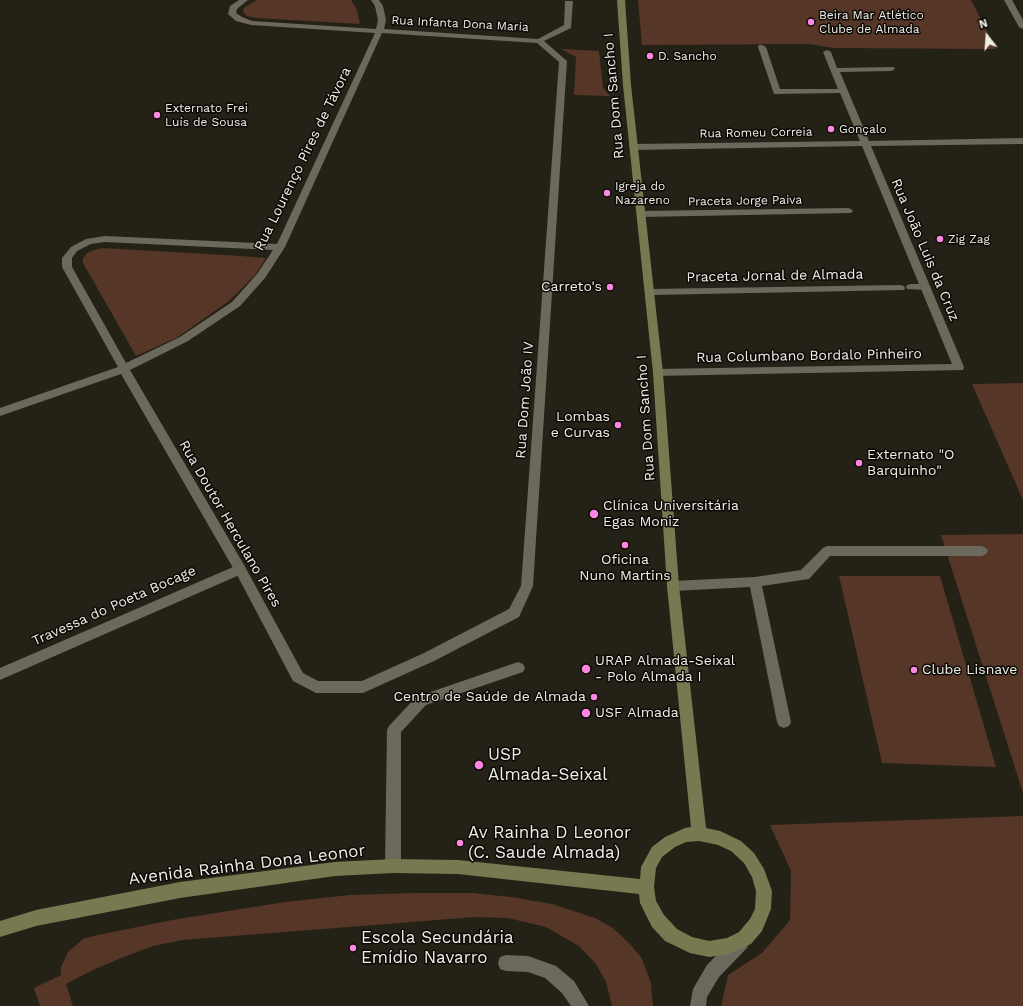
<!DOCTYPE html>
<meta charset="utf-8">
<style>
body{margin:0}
#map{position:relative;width:1023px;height:1006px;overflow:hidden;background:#242116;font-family:"Work Sans",sans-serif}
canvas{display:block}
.north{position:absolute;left:967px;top:16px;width:40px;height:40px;-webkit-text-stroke:3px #0c0a06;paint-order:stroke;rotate:343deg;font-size:11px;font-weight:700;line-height:16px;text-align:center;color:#efede6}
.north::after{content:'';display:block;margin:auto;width:14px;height:18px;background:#efede6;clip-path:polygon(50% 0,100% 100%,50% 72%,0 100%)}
</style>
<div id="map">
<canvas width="1023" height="1006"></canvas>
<div class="north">N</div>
</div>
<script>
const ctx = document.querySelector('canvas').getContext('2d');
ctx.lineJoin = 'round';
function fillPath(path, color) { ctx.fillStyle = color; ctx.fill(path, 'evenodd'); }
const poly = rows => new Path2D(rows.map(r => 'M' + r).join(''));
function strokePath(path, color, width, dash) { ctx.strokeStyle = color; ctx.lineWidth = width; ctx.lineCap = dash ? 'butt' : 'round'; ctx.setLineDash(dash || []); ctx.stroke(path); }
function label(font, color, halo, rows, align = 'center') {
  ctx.font = font + ' "Work Sans",sans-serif'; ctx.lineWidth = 3; ctx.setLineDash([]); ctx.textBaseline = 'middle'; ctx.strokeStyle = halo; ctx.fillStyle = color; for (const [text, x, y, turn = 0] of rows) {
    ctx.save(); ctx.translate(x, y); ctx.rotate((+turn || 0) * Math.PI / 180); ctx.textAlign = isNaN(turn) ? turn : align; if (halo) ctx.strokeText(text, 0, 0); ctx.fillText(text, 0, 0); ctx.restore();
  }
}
const green = poly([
 [257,0,351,0,357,10,360,24,256,18,247,16,243,12,244,8],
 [638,0,971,0,996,49,834,48,808,44,642,45],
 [561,49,599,51,603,88,610,96,574,95,576,57],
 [103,248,241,256,266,258,256,274,229,301,178,337,136,356,83,263,83,258,87,253,94,250],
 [1023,383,1023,500,972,384],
 [1023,534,1023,793,941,535],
 [839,576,940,576,996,767,882,763],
 [1023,816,1023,1006,721,1006,728,975,762,953,790,920,791,871,770,825],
 [414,893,472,893,511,897,552,904,595,918,613,928,628,942,641,957,651,983,653,1006,612,1006,606,982,596,964,579,946,546,927,508,918,475,917,183,940,153,946,126,956,93,970,66,984,73,1006,40,1006,34,988,61,975,61,967,68,952,83,939,93,936,172,920,285,902,350,895]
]);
const service = poly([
 [827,546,982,546,986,548,988,551,986,554,982,556,830,556,809,579,762,586,791,722,789,726,784,728,779,726,777,722,750,587,673,591,668,590,667,586,668,582,673,581,755,577,801,570,823,548,827,546],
 [518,662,523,664,525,668,523,672,426,705,401,732,401,866,398,871,393,873,388,871,385,866,387,730,389,726,416,697,518,662],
 [506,955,528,956,556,966,574,981,589,1006,571,1006,562,993,545,978,528,972,506,971,500,969,498,963,500,957,506,955]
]);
const pedestrian = poly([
 [911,284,926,284,931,287,926,290,907,289,906,287,907,285,911,284],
 [900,285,904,286,905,288,904,290,650,295,645,292,650,289,900,285],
 [240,564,244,565,246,569,244,573,0,680,0,668,240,564]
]);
const minor = poly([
 [239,0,248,0,237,9,236,13,242,17,252,21,376,29,378,20,375,6,371,0,379,0,383,6,386,20,384,29,538,39,564,25,565,1,573,1,571,28,544,41,567,61,533,586,519,617,434,661,363,693,316,693,293,681,236,573,121,374,0,416,0,408,118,367,62,267,62,258,71,247,86,239,105,236,277,244,375,33,251,25,236,21,228,14,230,6,239,0],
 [382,33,537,43,559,62,521,586,509,609,424,653,362,681,318,681,303,673,244,565,130,370,188,341,240,306,265,278,285,247,382,33],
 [105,242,273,250,257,274,232,302,180,337,126,363,72,267,72,258,77,251,91,244,105,242],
 [1004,0,1012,0,1023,20,1023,29,1019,27,1004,0],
 [759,45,762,45,766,47,780,89,838,89,823,52,827,50,831,52,837,68,894,67,895,69,891,71,840,72,869,141,1023,138,1023,144,871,146,964,367,963,370,654,376,653,373,654,370,658,369,952,364,862,146,633,150,629,147,633,144,860,141,840,93,774,94,758,47,759,45],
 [848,208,851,209,853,211,851,213,641,217,636,214,641,211,848,208]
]);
const tertiary = poly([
 [741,934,747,936,749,942,747,948,719,977,707,997,706,1006,690,1006,693,989,707,965,735,936,741,934]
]);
const secondary = poly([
 [617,0,625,0,631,85,663,373,679,586,706,828,720,831,741,841,754,853,764,869,772,891,771,909,762,931,751,944,728,954,709,957,690,953,665,941,652,927,640,903,639,894,458,874,393,873,335,876,180,898,36,926,0,937,0,921,36,910,180,882,335,862,393,859,458,860,640,879,641,867,652,847,665,837,685,828,691,827,667,586,653,373,623,85,617,0],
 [699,841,718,845,731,851,744,863,752,877,756,891,755,909,750,919,739,932,727,938,709,941,692,937,677,929,664,915,656,901,654,887,656,868,662,857,675,847,686,842,699,841]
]);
const markers = [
 [811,22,4,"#fd86e2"],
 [650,56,4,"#fd86e2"],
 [157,115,4,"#fd86e2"],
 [831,129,4,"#fd86e2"],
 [607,193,4,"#fd86e2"],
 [940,239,4,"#fd86e2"],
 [610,287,4,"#fd86e2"],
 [618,425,4,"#fd86e2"],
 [859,463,4,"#fd86e2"],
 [594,514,5,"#fd86e2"],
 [625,545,4,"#fd86e2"],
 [586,669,5,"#fd86e2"],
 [914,670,4,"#fd86e2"],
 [594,697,4,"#fd86e2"],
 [586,713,5,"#fd86e2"],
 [479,765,5,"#fd86e2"],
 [460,843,4,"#fd86e2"],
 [353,948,4,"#fd86e2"]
];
const farPoinames = [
 ["Beira Mar Atlético",819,15],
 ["Clube de Almada",819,29],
 ["D. Sancho",658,56],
 ["Externato Frei",165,108],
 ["Luís de Sousa",165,122],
 ["Gonçalo",839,129],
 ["Igreja do",615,186],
 ["Nazareno",615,200],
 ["Zig Zag",948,239]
];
const farStreetnames = [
 ["Rua Infanta Dona Maria",460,24,3],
 ["Rua Romeu Correia",756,133,-1],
 ["Praceta Jorge Paiva",745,201,-1]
];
const streetNames = [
 ["Rua Dom Sancho I",614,96,-95],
 ["Rua Lourenço Pires de Távora",303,159,-64],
 ["Rua João Luis da Cruz",925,250,67],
 ["Praceta Jornal de Almada",775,276,-1],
 ["Rua Columbano Bordalo Pinheiro",809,356,-1],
 ["Rua Dom João IV",525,400,-86],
 ["Rua Dom Sancho I",646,418,-94],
 ["Rua Doutor Herculano Pires",230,524,60],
 ["Travessa do Poeta Bocage",114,606,-24]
];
const poiNames = [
 ["Carreto's",602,287,"right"],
 ["Lombas",610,417,"right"],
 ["e Curvas",610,433,"right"],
 ["Externato \"O",867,455],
 ["Barquinho\"",867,471],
 ["Clínica Universitária",603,506],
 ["Egas Moniz",603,522],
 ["Oficina",625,560,"center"],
 ["Nuno Martins",625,576,"center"],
 ["URAP Almada-Seixal",595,661],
 ["- Polo Almada I",595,677],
 ["Clube Lisnave",922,670],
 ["Centro de Saúde de Almada",586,697,"right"],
 ["USF Almada",595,713]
];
const nearPoinames = [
 ["USP",488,755],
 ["Almada-Seixal",488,775],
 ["Av Rainha D Leonor",468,833],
 ["(C. Saude Almada)",468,853],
 ["Escola Secundária",361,938],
 ["Emídio Navarro",361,958]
];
const nearStreetnames = [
 ["Avenida Rainha Dona Leonor",247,865,-7]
];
fillPath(green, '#563626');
fillPath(service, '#6c685c');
fillPath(pedestrian, '#6c685c');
fillPath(minor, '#6c685c');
fillPath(tertiary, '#6c685c');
fillPath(secondary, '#777a50');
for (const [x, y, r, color] of markers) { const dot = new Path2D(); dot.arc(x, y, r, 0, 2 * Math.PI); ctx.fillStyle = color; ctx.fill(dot); strokePath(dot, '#0c0a06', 1.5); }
label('12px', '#efede6', '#0c0a06', farPoinames, 'left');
label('12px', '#efede6', '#0c0a06', farStreetnames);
label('14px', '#efede6', '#0c0a06', streetNames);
label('14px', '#efede6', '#0c0a06', poiNames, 'left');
label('17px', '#efede6', '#0c0a06', nearPoinames, 'left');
label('17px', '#efede6', '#0c0a06', nearStreetnames);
</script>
